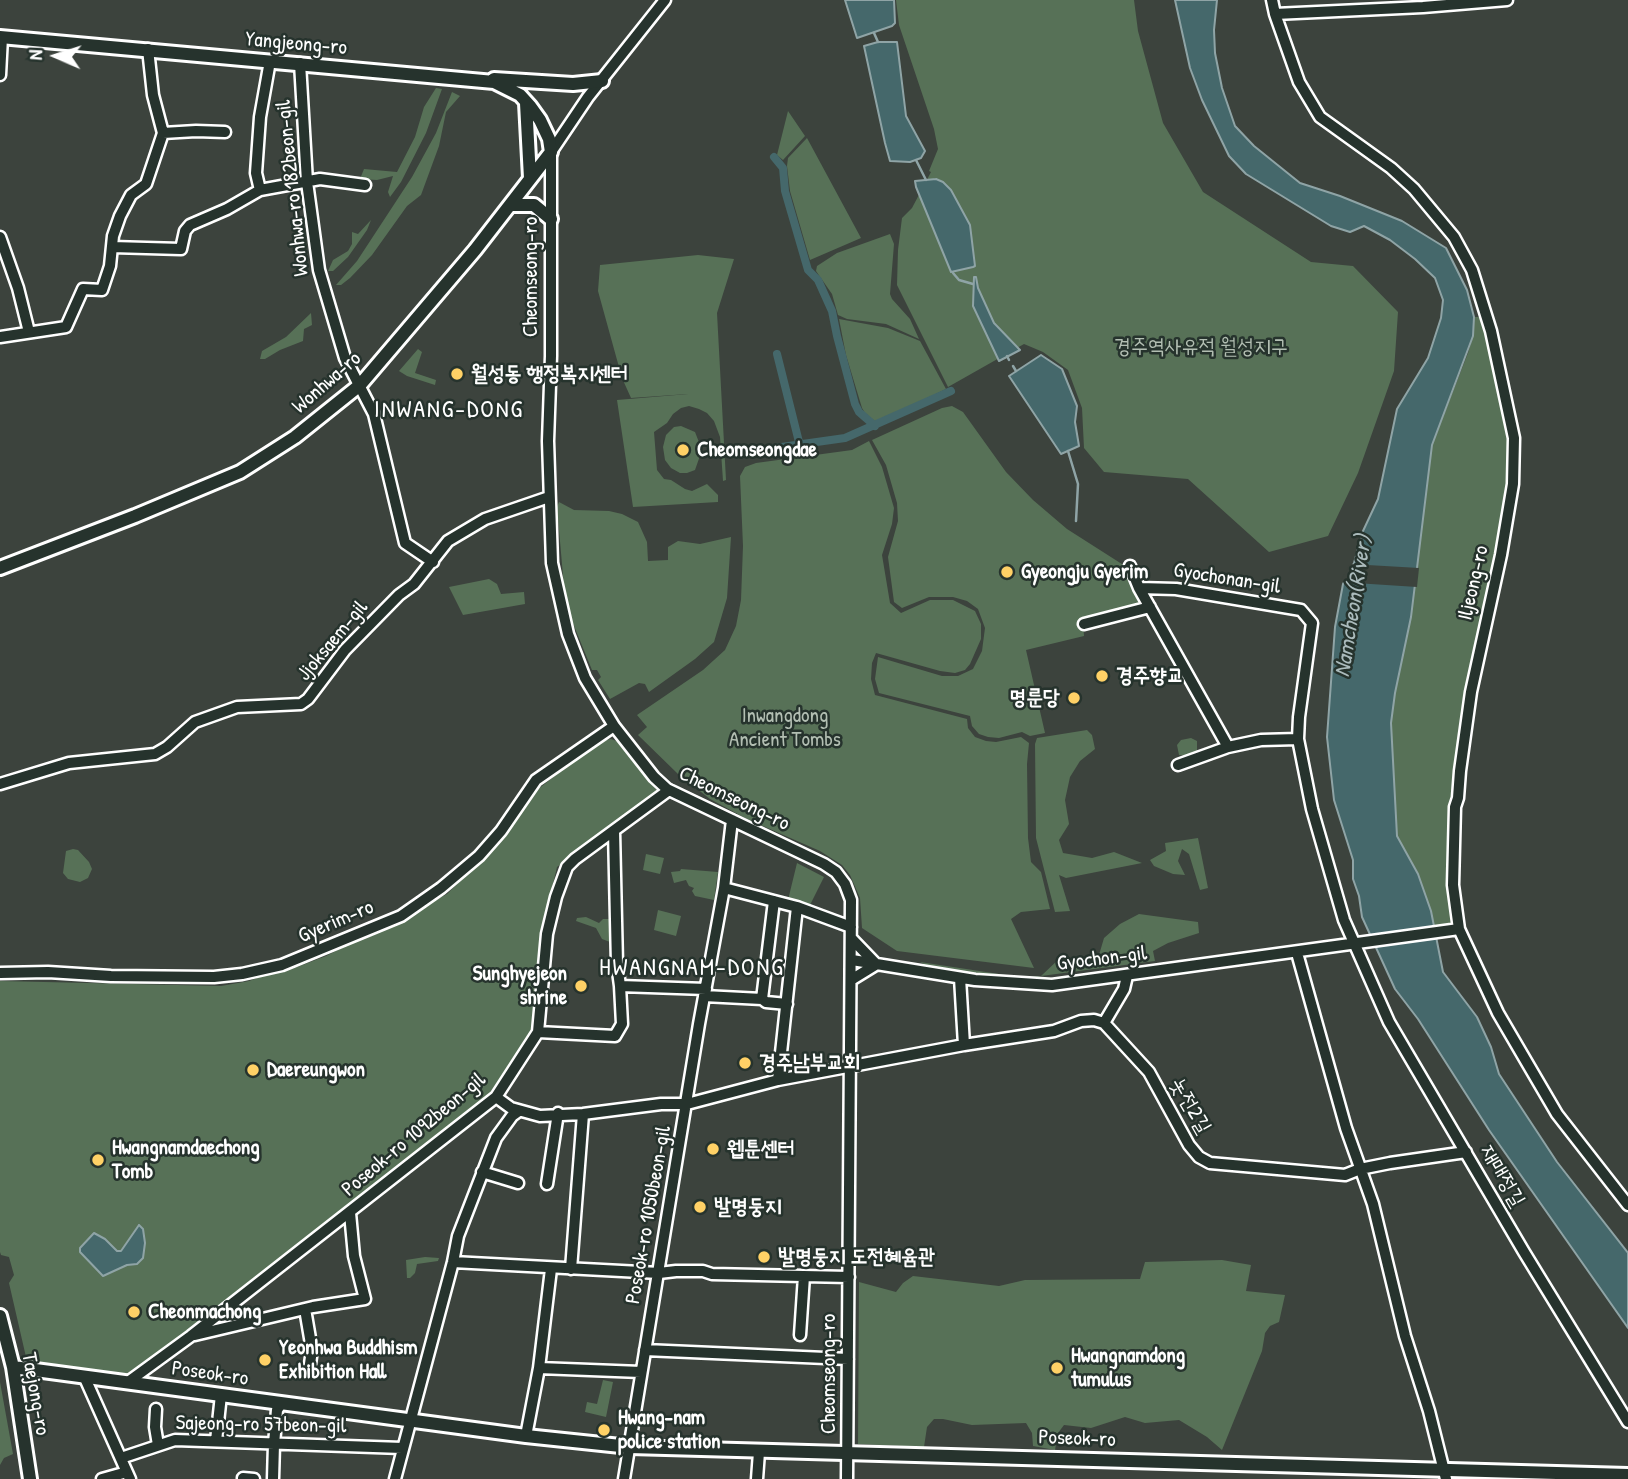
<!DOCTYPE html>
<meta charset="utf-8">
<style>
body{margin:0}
#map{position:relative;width:1628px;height:1479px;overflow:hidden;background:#3c433d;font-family:"Patrick Hand",sans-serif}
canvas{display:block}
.north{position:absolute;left:21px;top:21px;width:70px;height:70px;-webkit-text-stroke:5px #26332d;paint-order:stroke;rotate:273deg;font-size:19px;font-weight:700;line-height:28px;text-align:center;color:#fff}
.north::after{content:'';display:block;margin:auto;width:24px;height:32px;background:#fff;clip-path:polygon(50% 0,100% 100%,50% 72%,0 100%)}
</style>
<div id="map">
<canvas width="1628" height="1479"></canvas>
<div class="north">N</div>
</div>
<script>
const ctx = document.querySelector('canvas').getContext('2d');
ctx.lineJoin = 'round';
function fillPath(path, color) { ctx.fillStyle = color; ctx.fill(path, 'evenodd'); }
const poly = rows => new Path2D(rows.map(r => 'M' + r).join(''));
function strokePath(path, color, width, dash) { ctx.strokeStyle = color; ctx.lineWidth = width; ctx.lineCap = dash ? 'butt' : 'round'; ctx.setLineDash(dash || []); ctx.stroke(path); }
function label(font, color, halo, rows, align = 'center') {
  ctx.font = font + ' "Patrick Hand","Poor Story",sans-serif'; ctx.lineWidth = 5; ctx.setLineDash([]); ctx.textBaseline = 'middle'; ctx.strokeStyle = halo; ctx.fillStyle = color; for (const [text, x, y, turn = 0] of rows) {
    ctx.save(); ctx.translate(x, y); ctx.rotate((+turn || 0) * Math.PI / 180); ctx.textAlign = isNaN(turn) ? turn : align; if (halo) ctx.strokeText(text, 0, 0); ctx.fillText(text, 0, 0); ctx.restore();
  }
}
const green = poly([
 [896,0,1134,0,1138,31,1163,123,1203,192,1311,262,1353,266,1398,312,1394,371,1358,473,1328,536,1269,552,1188,479,1104,472,1084,448,1082,408,1068,370,1043,352,1024,344,948,387,897,285,898,250,902,218,912,208,931,172,929,171,938,149,934,129,899,25],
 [436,88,442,89,426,133,401,182,390,197,388,192,393,176,377,180,360,179,364,169,397,172,415,137,424,107],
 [452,92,460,96,446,112,439,146,421,195,407,206,372,255,350,278,341,285,336,285,357,261,412,177,436,133],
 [788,111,805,136,783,160,777,155],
 [807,138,861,238,810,260,790,191,787,166,788,158],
 [371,220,367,230,348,257,333,271,328,271,333,260,348,251,352,244,352,232,358,234],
 [890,234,894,244,890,294,892,299,910,319,919,339,886,324,847,319,838,315,832,294,816,271,817,266,837,253],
 [698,255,734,259,717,313,726,480,723,481,720,437,714,421,707,413,699,409,689,406,681,408,673,414,667,423,654,432,657,470,664,479,671,480,685,489,692,491,707,484,718,495,718,502,633,507,617,400,688,394,631,398,622,378,598,291,600,265],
 [311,313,312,325,304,329,303,341,280,350,265,359,260,359,262,351,286,337],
 [1474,317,1486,317,1514,438,1513,484,1473,681,1453,842,1459,929,1435,932,1431,911,1418,876,1397,836,1391,723,1395,693,1411,617,1432,445,1468,353,1473,336],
 [839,319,888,328,920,341,946,389,877,423,865,413,862,408,846,355],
 [418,349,422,352,415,373,436,380,435,385,407,376,399,371],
 [952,406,963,412,1006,472,1033,500,1067,529,1125,566,1123,569,1142,605,1083,623,1084,636,1026,650,1045,733,1030,736,1022,732,999,738,988,737,979,734,972,726,970,716,879,693,875,679,878,657,942,676,958,676,973,669,982,651,985,628,978,609,967,601,953,597,929,597,902,608,894,602,888,557,898,521,897,503,886,465,872,440,942,408],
 [681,426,695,432,702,450,695,470,687,473,680,473,671,468,665,460,663,447,666,435,674,427],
 [869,441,882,467,894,508,892,524,882,555,890,603,901,613,930,600,953,600,975,611,981,624,981,639,970,664,965,670,955,673,940,671,876,653,872,663,871,679,875,695,967,719,968,728,975,737,986,741,996,742,1021,737,1029,743,1027,764,1028,838,1031,862,1041,872,1050,909,1021,912,1011,919,1034,968,897,951,862,928,860,898,850,875,842,865,820,851,747,819,710,799,678,774,638,735,647,727,637,715,703,670,725,650,736,626,741,600,743,546,740,476,745,467,756,463,852,450],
 [559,502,574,510,609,511,622,514,638,522,647,542,648,561,668,560,668,547,678,541,700,544,731,537,727,598,714,642,695,659,649,692,645,684,639,683,610,699,598,680,601,677,597,670,592,670,570,616,564,587,557,507],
 [489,579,497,584,501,594,524,592,525,604,463,615,449,587],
 [1087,730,1092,735,1095,749,1080,761,1070,777,1065,800,1069,824,1059,840,1063,853,1092,858,1114,852,1142,863,1066,878,1059,875,1070,911,1055,912,1036,838,1035,744,1037,738],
 [1191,738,1197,741,1197,752,1188,756,1179,755,1177,745,1181,740],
 [611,739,619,742,658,792,557,867,543,926,532,1029,523,1048,490,1093,355,1205,235,1294,133,1375,35,1363,26,1357,9,1283,14,1275,9,1257,1,1255,0,1252,0,981,221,986,249,981,289,966,297,967,326,956,447,894,484,857,537,790,566,767,606,740],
 [1198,838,1208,888,1200,890,1189,854,1182,849,1178,861,1185,875,1173,874,1154,866,1150,860,1166,851,1165,843],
 [73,849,78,850,89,862,92,869,88,878,80,882,68,879,63,873,66,851],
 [646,854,664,858,660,874,643,870],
 [797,863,824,877,809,907,788,900],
 [681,869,718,872,714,900,695,896,692,891,694,888,689,886,686,880,674,883,671,872,680,871],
 [658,910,681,916,676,936,654,930],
 [1139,914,1198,922,1199,933,1168,943,1153,951,1155,961,1041,976,1028,980,930,967,920,962,1019,977,1041,976,1059,959,1076,961,1099,955,1104,938,1120,924],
 [586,917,599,923,603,919,610,919,612,939,610,942,602,939,596,928,576,921,577,918],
 [425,1257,439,1258,438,1261,417,1264,415,1273,410,1278,407,1278,406,1260],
 [1222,1260,1251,1265,1246,1291,1285,1295,1279,1322,1270,1326,1265,1333,1262,1351,1222,1450,1207,1437,1179,1420,1145,1423,1125,1417,1091,1428,1064,1425,1058,1433,1055,1450,1033,1446,1032,1433,1026,1423,972,1425,943,1419,934,1419,927,1427,924,1447,858,1444,859,1282,896,1292,903,1283,913,1276,999,1286,1025,1280,1140,1279,1145,1262],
 [603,1380,613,1382,606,1417,585,1412,587,1402,597,1404],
 [0,1382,13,1454,4,1458,0,1465]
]);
const water = poly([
 [845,0,894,0,895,23,892,26,857,38,845,0],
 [1175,0,1217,0,1214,30,1215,53,1222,88,1235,126,1254,146,1300,183,1340,196,1402,221,1446,248,1467,290,1474,317,1473,336,1432,445,1411,617,1395,693,1391,723,1397,836,1418,874,1431,911,1443,972,1477,1017,1491,1047,1499,1074,1557,1162,1628,1253,1628,1328,1489,1130,1418,1019,1395,989,1362,917,1359,896,1353,879,1353,860,1334,800,1327,737,1335,627,1343,584,1354,563,1363,531,1378,499,1397,409,1428,358,1441,318,1443,300,1435,278,1415,259,1390,240,1364,226,1350,232,1331,226,1246,174,1229,156,1202,100,1190,68,1175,0],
 [878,42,897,42,906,116,925,151,921,158,910,162,890,161,885,143,864,46,878,42],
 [936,179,943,182,951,190,970,225,975,266,973,267,951,272,916,187,915,181,936,179],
 [974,277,976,277,978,288,994,323,1020,350,999,361,973,306,974,277],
 [1041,355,1062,369,1077,406,1075,422,1079,446,1061,454,1009,376,1041,355],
 [139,1225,143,1229,145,1243,143,1258,137,1264,127,1265,103,1276,80,1252,80,1248,94,1233,105,1239,117,1251,121,1251,139,1225]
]);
const pier = poly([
 [1350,564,1419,568,1417,587,1340,582]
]);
const stream = poly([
 [874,33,878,42],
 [916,160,926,180],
 [953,273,959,280,973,284],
 [1007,356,1009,360],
 [1013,366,1016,371],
 [1068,451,1078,484,1076,521]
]);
const canal = poly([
 [774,157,783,168,785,191,808,270,818,280,832,311,837,336,855,404,859,412,875,426],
 [777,354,800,446],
 [746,452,845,438,951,391]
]);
const minor = poly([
 [665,0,588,97,551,152,551,356,548,441,552,563,568,634,585,678,614,726,654,777,667,789,824,864,836,872,845,884,851,900,847,1479],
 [1272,0,1275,14,1299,82,1320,117,1391,168,1414,189,1454,237,1472,270,1491,331,1514,438,1513,484,1501,555,1471,692,1460,771,1458,798,1455,807,1453,885,1459,929,1498,1013,1557,1114,1628,1205],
 [1275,14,1423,7,1507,0],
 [300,63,307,182,319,270,345,358,374,414,405,543,433,562],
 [0,75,2,37],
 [163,133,196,131,225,132],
 [260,190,320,179,365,185],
 [0,237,18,288,29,332],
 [112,247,181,249,185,231,190,225,227,209,260,190,256,173,260,117,270,61],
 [0,337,66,327,83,289,102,290,110,266,113,236,120,216,131,195,146,184,163,133,153,95,148,49],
 [1130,566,1139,588,1228,747],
 [1139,588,1176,589,1301,610,1312,623,1299,717,1298,739,1312,809,1344,920,1389,1022,1524,1252,1628,1422],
 [1084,624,1150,607],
 [1178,765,1228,747,1261,740,1298,739],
 [0,784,69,763,155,754,167,747,195,722,237,707,301,704,308,699,345,650,399,595,414,584,448,541,485,519,549,497],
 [614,831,617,964,620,986,706,989],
 [724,888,797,907,851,927],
 [851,938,876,964],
 [1297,953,1346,1128,1373,1204,1405,1336,1429,1411,1446,1479],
 [852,960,975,980,1052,985,1459,929],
 [0,973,48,972,111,976,214,977,242,974,282,965,401,916,441,888,479,856,501,831,536,780,614,726],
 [1127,976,1124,989,1104,1023,1149,1072,1189,1145,1199,1157,1210,1163,1345,1175,1360,1169,1390,1163,1466,1152],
 [960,978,964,1045],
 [851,980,877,964],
 [704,996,762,999,766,1002,787,1004],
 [762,999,774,901],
 [538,1032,615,1036,622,1024,620,986],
 [778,1080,797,907],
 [496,1097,511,1108,540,1116,583,1114,661,1104,687,1104,778,1080,964,1045,1054,1031,1081,1021,1094,1020,1104,1023],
 [482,1172,518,1183],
 [547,1184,558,1113],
 [453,1262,659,1273,676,1271,703,1271,712,1274,849,1277],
 [571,1269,583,1114],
 [305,1309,312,1350,310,1364],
 [195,1335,313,1307,365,1299,354,1256,350,1213],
 [800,1335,804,1276],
 [645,1350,848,1359],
 [539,1368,641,1372],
 [84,1376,130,1479],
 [128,1382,191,1336,496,1097,538,1032,547,934,556,897,567,867,575,859,669,790],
 [156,1409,155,1427,158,1445],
 [526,1436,539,1368,551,1269],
 [216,1441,221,1395],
 [121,1458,175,1440,402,1448],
 [243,1478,254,1479],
 [102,1479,127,1472],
 [273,1479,274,1444,277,1410,281,1404],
 [395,1479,453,1262,458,1236,496,1138,512,1116,519,1111],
 [624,1479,699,1024,724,888,732,820],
 [757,1479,759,1452]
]);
const major = poly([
 [0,37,494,82,520,95,530,106,540,120,549,139,551,152,475,250,360,385,295,437,240,472,135,516,0,568],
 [494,79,573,84,602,81],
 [526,103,530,178],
 [510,205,534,205,551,219],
 [0,1316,13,1367,30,1479],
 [13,1367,526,1436,630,1447,1628,1475]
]);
const markers = [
 [457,374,7,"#ffd166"],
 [683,450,7,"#ffd166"],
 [1007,572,7,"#ffd166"],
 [1102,676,7,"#ffd166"],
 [1074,698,7,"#ffd166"],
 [581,986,7,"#ffd166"],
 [745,1063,7,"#ffd166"],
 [253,1070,7,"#ffd166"],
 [713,1149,7,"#ffd166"],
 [98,1160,7,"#ffd166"],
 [700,1207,7,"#ffd166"],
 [764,1257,7,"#ffd166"],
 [134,1312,7,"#ffd166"],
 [265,1360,7,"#ffd166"],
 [1057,1368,7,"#ffd166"],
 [604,1430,7,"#ffd166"]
];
const streetNames = [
 ["Yangjeong-ro",296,44,5],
 ["Wonhwa-ro 182beon-gil",293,188,-96],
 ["Cheomseong-ro",531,277,-90],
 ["Wonhwa-ro",327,383,-41],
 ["Gyochonan-gil",1227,579,9],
 ["Iljeong-ro",1474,583,-77],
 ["Jjoksaem-gil",333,641,-50],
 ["Cheomseong-ro",734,799,26],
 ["Gyerim-ro",336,922,-23],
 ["Gyochon-gil",1102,959,-7],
 ["놋전2길",1190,1106,60],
 ["Poseok-ro 1092beon-gil",414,1135,-40],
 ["재매정길",1502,1176,60],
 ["Poseok-ro 1050beon-gil",649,1215,-80],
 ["Poseok-ro",210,1374,8],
 ["Cheomseong-ro",829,1374,-90],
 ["Taejong-ro",35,1394,80],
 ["Sajeong-ro 57beon-gil",261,1425,1],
 ["Poseok-ro",1077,1439,2]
];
const parkNames = [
 ["경주역사유적 월성지구",1201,347],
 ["Inwangdong",785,716],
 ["Ancient Tombs",785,740]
];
const poiNames = [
 ["월성동 행정복지센터",471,374],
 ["Cheomseongdae",697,450],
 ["Gyeongju Gyerim",1021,572],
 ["경주향교",1116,676],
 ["명룬당",1060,698,"right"],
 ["Sunghyejeon",567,974,"right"],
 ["shrine",567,998,"right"],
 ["경주남부교회",759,1063],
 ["Daereungwon",267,1070],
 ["Hwangnamdaechong",112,1148],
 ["Tomb",112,1172],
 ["웹툰센터",727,1149],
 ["발명둥지",714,1207],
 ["발명둥지 도전혜윰관",778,1257],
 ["Cheonmachong",148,1312],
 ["Yeonhwa Buddhism",279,1348],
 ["Exhibition Hall",279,1372],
 ["Hwangnamdong",1071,1356],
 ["tumulus",1071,1380],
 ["Hwang-nam",618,1418],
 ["police station",618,1442]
];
const waterNames = [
 ["Namcheon(River)",1354,606,-81]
];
const quarterNames = [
 ["INWANG-DONG",449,411],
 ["HWANGNAM-DONG",692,969]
];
fillPath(green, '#577157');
fillPath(water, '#45686b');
strokePath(water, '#8fa4a6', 2);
fillPath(pier, '#3c433d');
strokePath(stream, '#8fa4a6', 2.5);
strokePath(canal, '#45686b', 8);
strokePath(minor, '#fff', 15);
strokePath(major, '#fff', 18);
strokePath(minor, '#26332d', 10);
strokePath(major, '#26332d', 12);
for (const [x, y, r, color] of markers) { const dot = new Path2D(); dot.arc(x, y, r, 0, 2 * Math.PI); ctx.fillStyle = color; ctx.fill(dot); strokePath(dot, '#26332d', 2.5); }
label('21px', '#fff', '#26332d', streetNames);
label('21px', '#b3bfb3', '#26332d', parkNames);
label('bold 21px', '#fff', '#26332d', poiNames, 'left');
label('italic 23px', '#abbbbc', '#26332d', waterNames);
ctx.letterSpacing = '2px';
label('24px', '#fff', '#26332d', quarterNames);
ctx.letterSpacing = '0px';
</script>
